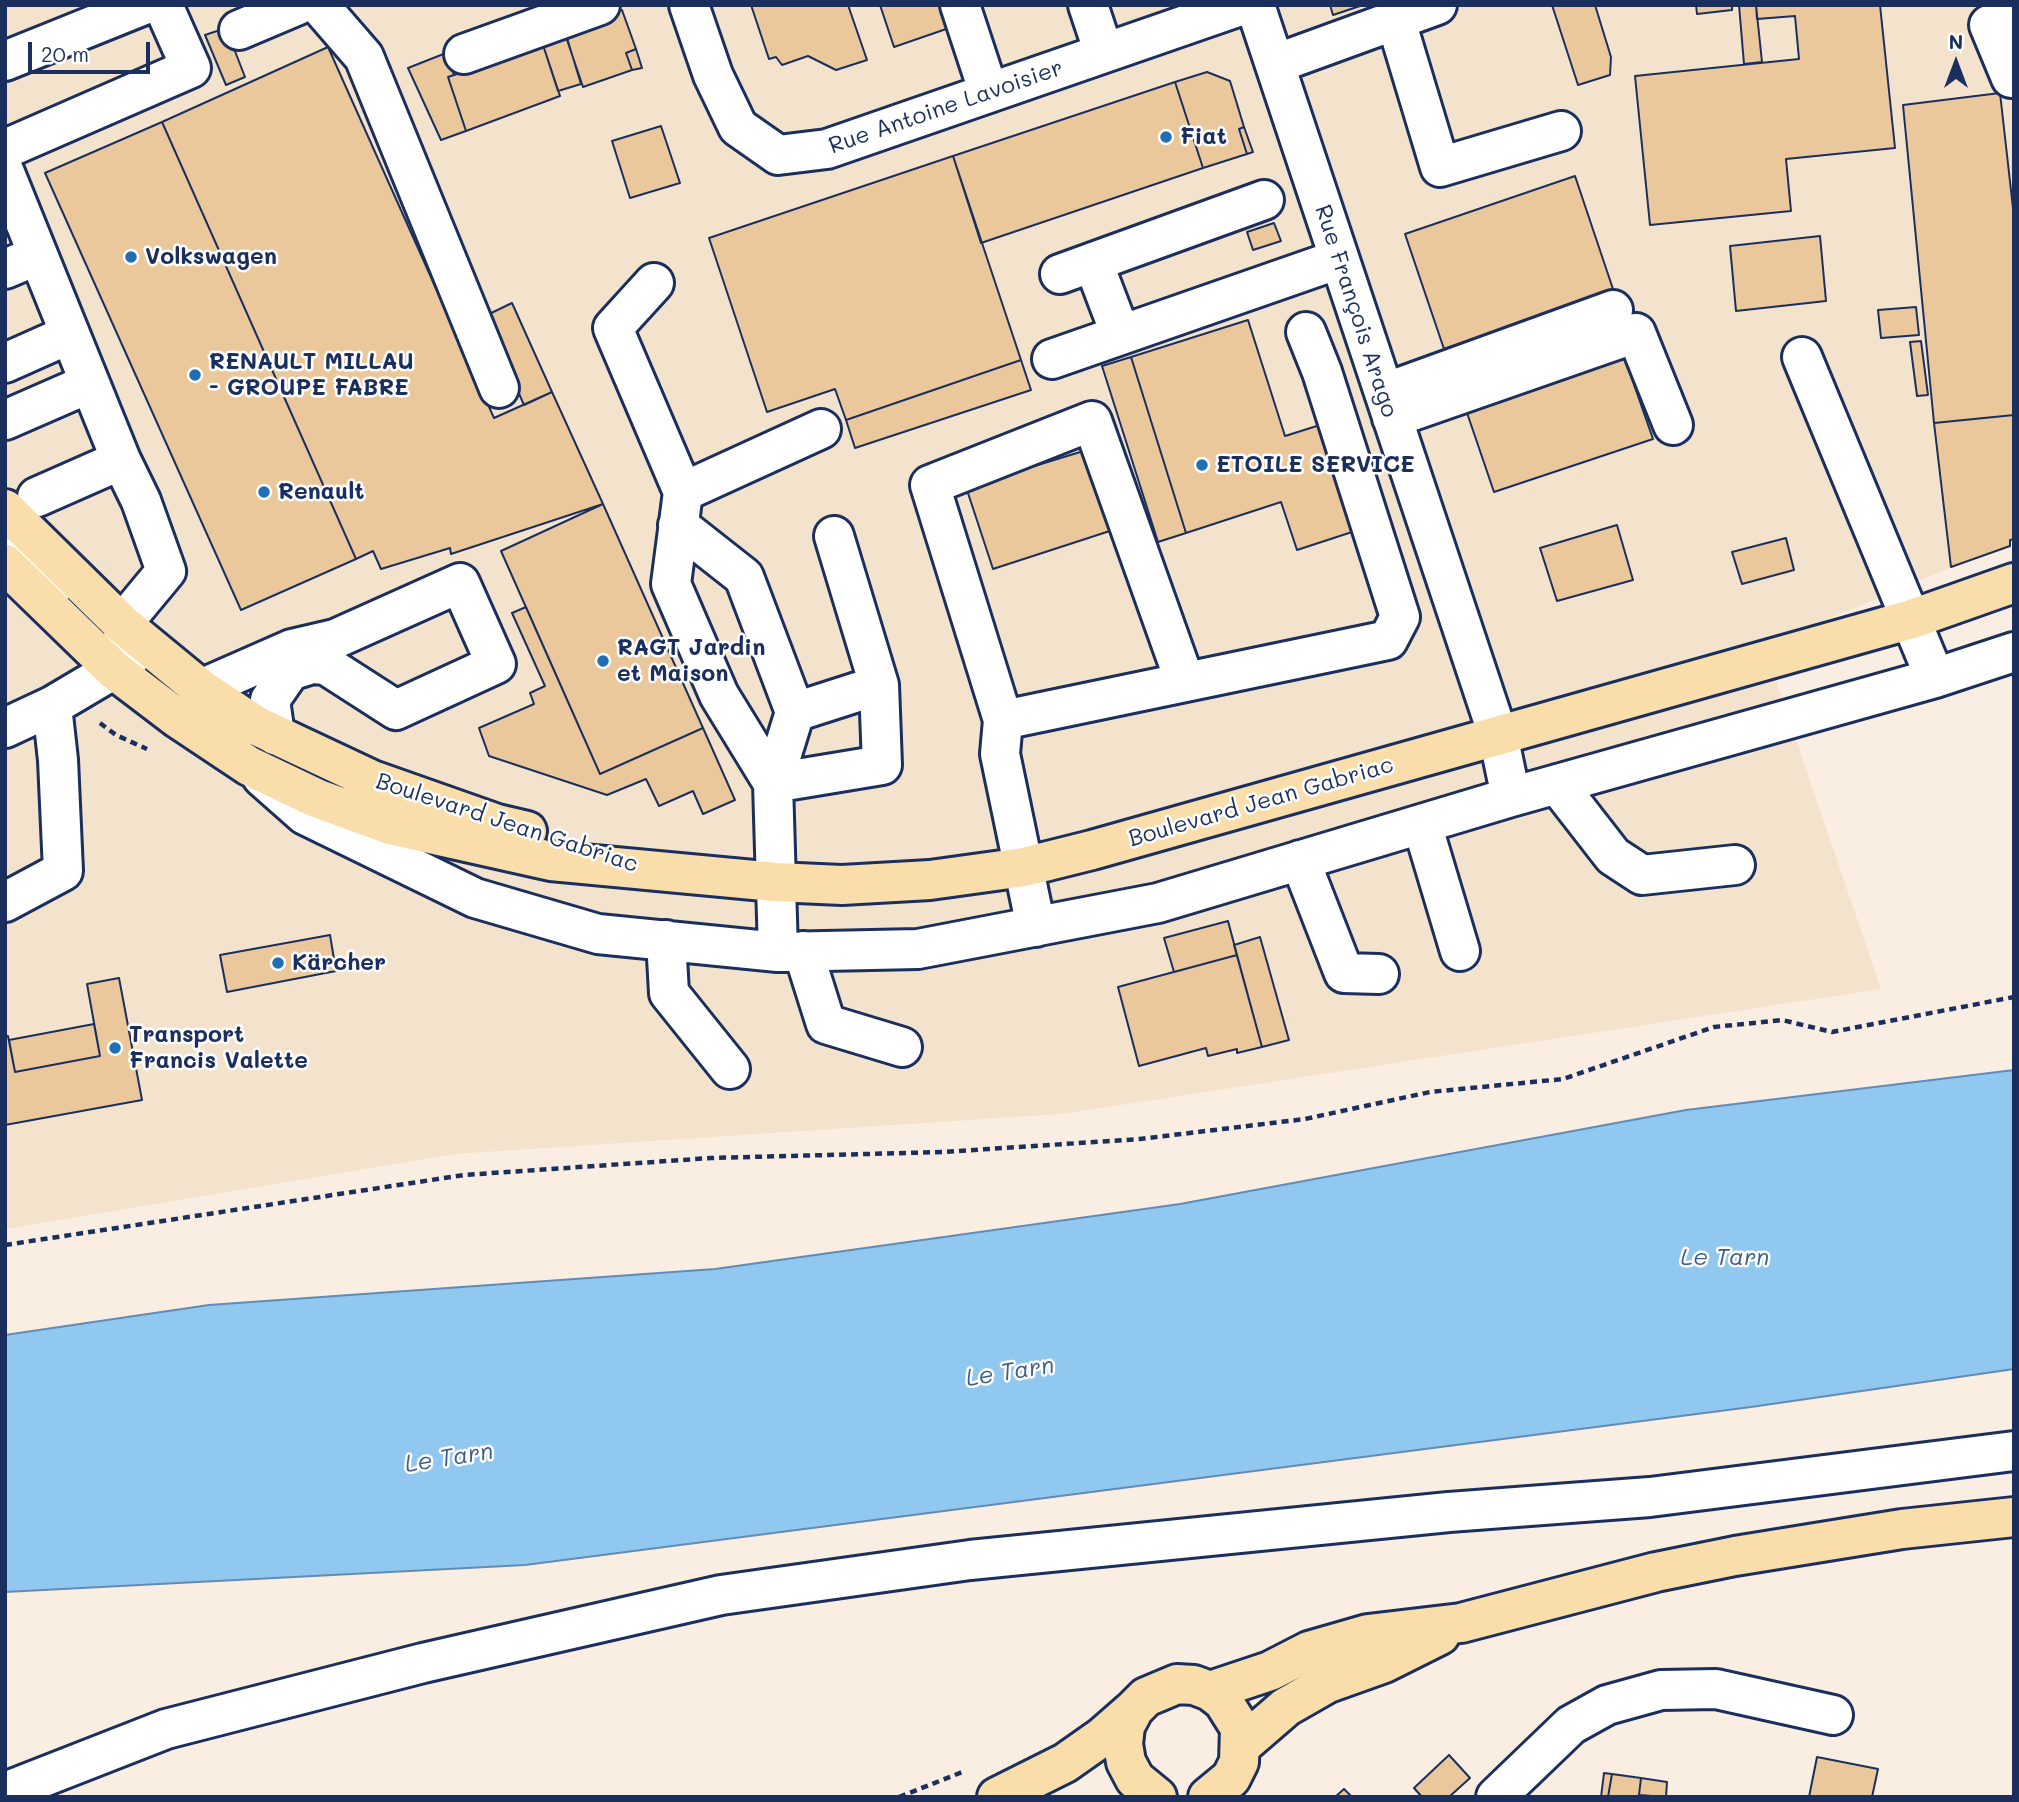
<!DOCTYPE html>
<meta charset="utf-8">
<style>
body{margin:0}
#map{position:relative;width:2019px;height:1802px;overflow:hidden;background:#f9eee1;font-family:Mali,sans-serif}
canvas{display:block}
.frame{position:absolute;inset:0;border:7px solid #1b2f5e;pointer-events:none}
.north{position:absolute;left:1921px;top:28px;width:70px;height:70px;-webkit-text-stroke:5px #fff;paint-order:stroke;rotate:0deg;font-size:19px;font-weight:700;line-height:28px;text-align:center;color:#1b2f5e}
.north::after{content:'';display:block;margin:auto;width:24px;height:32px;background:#1b2f5e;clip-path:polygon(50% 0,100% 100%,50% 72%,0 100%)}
.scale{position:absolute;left:28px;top:42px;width:122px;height:32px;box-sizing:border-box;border:4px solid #1b2f5e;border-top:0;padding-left:9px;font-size:21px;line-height:24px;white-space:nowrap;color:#1b2f5e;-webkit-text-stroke:5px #fff;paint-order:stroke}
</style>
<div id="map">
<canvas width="2019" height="1802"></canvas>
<div class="frame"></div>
<div class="north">N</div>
<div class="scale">20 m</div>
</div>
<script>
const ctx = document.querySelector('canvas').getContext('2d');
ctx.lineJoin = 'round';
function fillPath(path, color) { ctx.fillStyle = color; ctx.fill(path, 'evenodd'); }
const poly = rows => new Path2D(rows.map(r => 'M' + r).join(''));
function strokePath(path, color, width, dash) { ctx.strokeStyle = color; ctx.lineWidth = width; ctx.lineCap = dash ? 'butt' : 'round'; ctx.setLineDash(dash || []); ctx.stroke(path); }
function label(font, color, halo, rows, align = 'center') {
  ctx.font = font + ' Mali,sans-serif'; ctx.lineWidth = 5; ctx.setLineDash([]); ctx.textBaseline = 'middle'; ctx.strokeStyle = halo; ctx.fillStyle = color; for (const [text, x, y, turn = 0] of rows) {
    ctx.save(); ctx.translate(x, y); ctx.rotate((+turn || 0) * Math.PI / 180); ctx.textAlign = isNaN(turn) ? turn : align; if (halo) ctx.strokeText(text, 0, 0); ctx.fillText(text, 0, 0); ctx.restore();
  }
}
const built = poly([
 [5,5,2014,5,2014,541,1764,646,1881,989,1061,1114,454,1154,5,1229]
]);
const water = poly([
 [2014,1070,2014,1369,1751,1407,525,1565,5,1592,5,1335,209,1305,715,1269,1180,1204,1686,1110,2014,1070]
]);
const building = poly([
 [751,5,848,5,867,60,836,70,808,56,782,65,776,57,769,59,751,5],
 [880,5,944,5,952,27,894,47,880,5],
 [1330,5,1363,5,1333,15,1330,5],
 [1552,5,1595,5,1611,57,1610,75,1578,85,1552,5],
 [1696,5,1732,5,1732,10,1697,14,1696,5],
 [1739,5,1756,5,1762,62,1744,64,1739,5],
 [1756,5,1880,5,1895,148,1786,159,1791,211,1650,225,1635,76,1799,59,1795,16,1757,19,1756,5],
 [622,10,636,49,626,53,632,70,583,87,563,28,622,10],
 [226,28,245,77,226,85,205,35,226,28],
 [567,38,581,84,558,91,543,45,567,38],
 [543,45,560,96,466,131,448,77,543,45],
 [328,47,494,418,552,392,603,504,451,554,450,548,381,569,373,551,356,559,162,122,328,47],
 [636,49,642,68,632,70,626,53,636,49],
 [446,53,454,75,448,77,466,131,441,140,408,68,446,53],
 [1207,72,1230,81,1244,127,1239,129,1247,154,1203,168,1175,82,1207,72],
 [1175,82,1203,168,981,243,953,156,1175,82],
 [2000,93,2014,217,2014,415,1934,423,1903,105,2000,93],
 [162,122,356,559,241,610,45,173,162,122],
 [661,126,680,183,630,198,612,141,661,126],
 [1244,127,1253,152,1247,154,1239,129,1244,127],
 [953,156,1021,360,846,420,835,389,767,412,709,238,953,156],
 [1575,176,1614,292,1444,349,1405,234,1575,176],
 [1274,223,1281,241,1253,250,1247,232,1274,223],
 [1820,236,1826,301,1736,311,1730,246,1820,236],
 [512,303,552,392,524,405,485,316,512,303],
 [1916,307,1919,335,1881,338,1878,310,1916,307],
 [1248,320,1285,436,1320,425,1355,531,1297,550,1281,502,1186,533,1131,357,1248,320],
 [1921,341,1928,395,1917,396,1910,342,1921,341],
 [1623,353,1653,439,1494,492,1465,407,1623,353],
 [1131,357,1186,533,1158,542,1102,366,1131,357],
 [1021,360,1031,390,855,448,846,420,1021,360],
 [2014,415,2014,539,2010,540,2010,546,1951,567,1934,423,2014,415],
 [1090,449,1116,529,993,569,966,487,1090,449],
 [603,504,703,728,600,774,501,551,603,504],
 [1617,525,1633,580,1557,601,1540,548,1617,525],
 [1786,538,1794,570,1742,584,1732,552,1786,538],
 [526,607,600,774,703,728,735,800,703,814,693,791,659,806,646,779,607,795,489,756,479,728,534,704,530,693,545,686,512,613,526,607],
 [1228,921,1237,955,1174,972,1164,938,1228,921],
 [330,935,336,971,227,992,220,955,330,935],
 [1260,937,1289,1040,1262,1047,1234,945,1260,937],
 [1237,955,1262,1047,1237,1053,1237,1049,1208,1056,1206,1048,1139,1066,1118,987,1237,955],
 [119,978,142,1100,5,1125,5,1036,8,1036,15,1072,100,1056,87,984,119,978],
 [94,1024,100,1056,15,1072,9,1040,94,1024],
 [1449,1755,1470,1778,1449,1797,1422,1797,1414,1788,1449,1755],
 [1817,1757,1878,1769,1872,1797,1809,1797,1817,1757],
 [1604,1773,1612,1774,1608,1797,1601,1797,1604,1773],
 [1612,1774,1641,1778,1639,1795,1652,1797,1608,1797,1612,1774],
 [1641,1778,1667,1782,1666,1797,1639,1795,1641,1778],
 [1344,1789,1352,1797,1335,1797,1344,1789]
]);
const path = poly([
 [100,723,116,735,147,749],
 [5,1245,464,1175,711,1158,943,1152,1140,1139,1305,1119,1430,1092,1563,1079,1714,1027,1782,1020,1832,1032,2014,997],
 [899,1797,965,1771]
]);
const minor = poly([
 [319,5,364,57,499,388],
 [689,5,713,75,738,127,778,155,827,149,1243,5],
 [960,5,989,93],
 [1088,5,1104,53],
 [1255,5,1498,735,1511,797],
 [2014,15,1989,25,2011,78,2014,78],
 [1396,21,1440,167,1561,131],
 [239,30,298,5],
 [464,54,600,5],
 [5,61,144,5],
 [1275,64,1437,5],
 [5,149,191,68,163,5],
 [5,173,121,460,141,501,166,571,122,624,128,661,52,706,5,728],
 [1093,262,1120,333],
 [5,269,38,255],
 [1060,274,1264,200],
 [654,283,613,328,683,492,671,584,719,695,773,783,778,952],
 [1802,357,1935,678],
 [1052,359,1339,259],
 [5,363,70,334],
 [1384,393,1613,310],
 [1392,418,1636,333,1673,425],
 [5,420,90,383],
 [683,492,821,429],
 [37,497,121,460],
 [678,525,744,577,795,712,773,783,882,765,879,685,834,536],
 [5,538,54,585],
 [201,689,292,649,335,639,460,583,496,664,396,710,326,665,312,664,290,671,270,700,275,735],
 [795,712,879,685],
 [1003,720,930,485,1092,421,1185,682],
 [262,777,305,815,475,898,598,934,778,952,918,949,1158,903,1511,797,1935,678,2014,652],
 [1557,784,1613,856,1642,875,1735,865],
 [1422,824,1460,951],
 [1300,860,1344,973,1379,974],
 [5,902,63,871,58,760,52,706],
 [1036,927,1000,754,1003,720,1388,640,1400,617,1322,372,1306,332],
 [666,940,669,993,730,1069],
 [803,951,826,1024,902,1047],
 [5,1792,166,1729,423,1663,721,1595,970,1560,1449,1512,1650,1497,2014,1451],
 [1496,1797,1571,1725,1607,1705,1661,1690,1716,1689,1833,1715]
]);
const major = poly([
 [5,509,122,624,201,689,257,726,372,780,497,824,527,831],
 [5,564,114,670,177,718,249,766,316,798,390,825,551,861,775,882,842,885,930,880,1024,867,1092,850,1912,619,2014,583],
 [1210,1691,1270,1671,1309,1651,1368,1634,1461,1623,1656,1572,1735,1556,1902,1529,2014,1517],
 [1242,1745,1286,1707,1328,1683,1384,1663,1440,1635],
 [997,1797,1065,1763,1102,1737,1134,1709],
 [1157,1797,1135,1779,1126,1762,1123,1744,1125,1726,1134,1709,1146,1697,1177,1684,1194,1685,1210,1691,1223,1701,1240,1728,1239,1762,1231,1778,1208,1797]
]);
const markers = [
 [1166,137,7,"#1f6fb2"],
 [131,257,7,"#1f6fb2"],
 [195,375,7,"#1f6fb2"],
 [1202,465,7,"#1f6fb2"],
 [264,492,7,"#1f6fb2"],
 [603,661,7,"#1f6fb2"],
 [278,963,7,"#1f6fb2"],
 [115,1048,7,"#1f6fb2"]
];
const streetNames = [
 ["Rue Antoine Lavoisier",946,107,-19],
 ["Rue François Arago",1356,311,72],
 ["Boulevard Jean Gabriac",1261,802,-16],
 ["Boulevard Jean Gabriac",507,823,18]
];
const poiNames = [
 ["Fiat",1180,137],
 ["Volkswagen",145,257],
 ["RENAULT MILLAU",209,362],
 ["- GROUPE FABRE",209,388],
 ["ETOILE SERVICE",1216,465],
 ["Renault",278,492],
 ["RAGT Jardin",617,648],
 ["et Maison",617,674],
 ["Kärcher",292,963],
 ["Transport",129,1035],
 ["Francis Valette",129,1061]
];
const waterNames = [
 ["Le Tarn",1725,1258],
 ["Le Tarn",1010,1372,-9],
 ["Le Tarn",449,1458,-9]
];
fillPath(built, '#f4e3cc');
fillPath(water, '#91c8ef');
strokePath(water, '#628bb5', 2);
fillPath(building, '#eac89b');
strokePath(building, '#1b2f5e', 2);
strokePath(minor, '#1b2f5e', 44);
strokePath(major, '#1b2f5e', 44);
strokePath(path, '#1b2f5e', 4.5, [7, 5]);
strokePath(minor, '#fff', 38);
strokePath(major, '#f9deab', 38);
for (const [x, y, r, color] of markers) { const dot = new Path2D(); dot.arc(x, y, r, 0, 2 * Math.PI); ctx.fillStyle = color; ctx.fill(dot); strokePath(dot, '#fff', 2.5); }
label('23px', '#1b2f5e', '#fff', streetNames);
label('bold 23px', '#1b2f5e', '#fff', poiNames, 'left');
label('italic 24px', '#3e5d8a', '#fff', waterNames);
</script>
